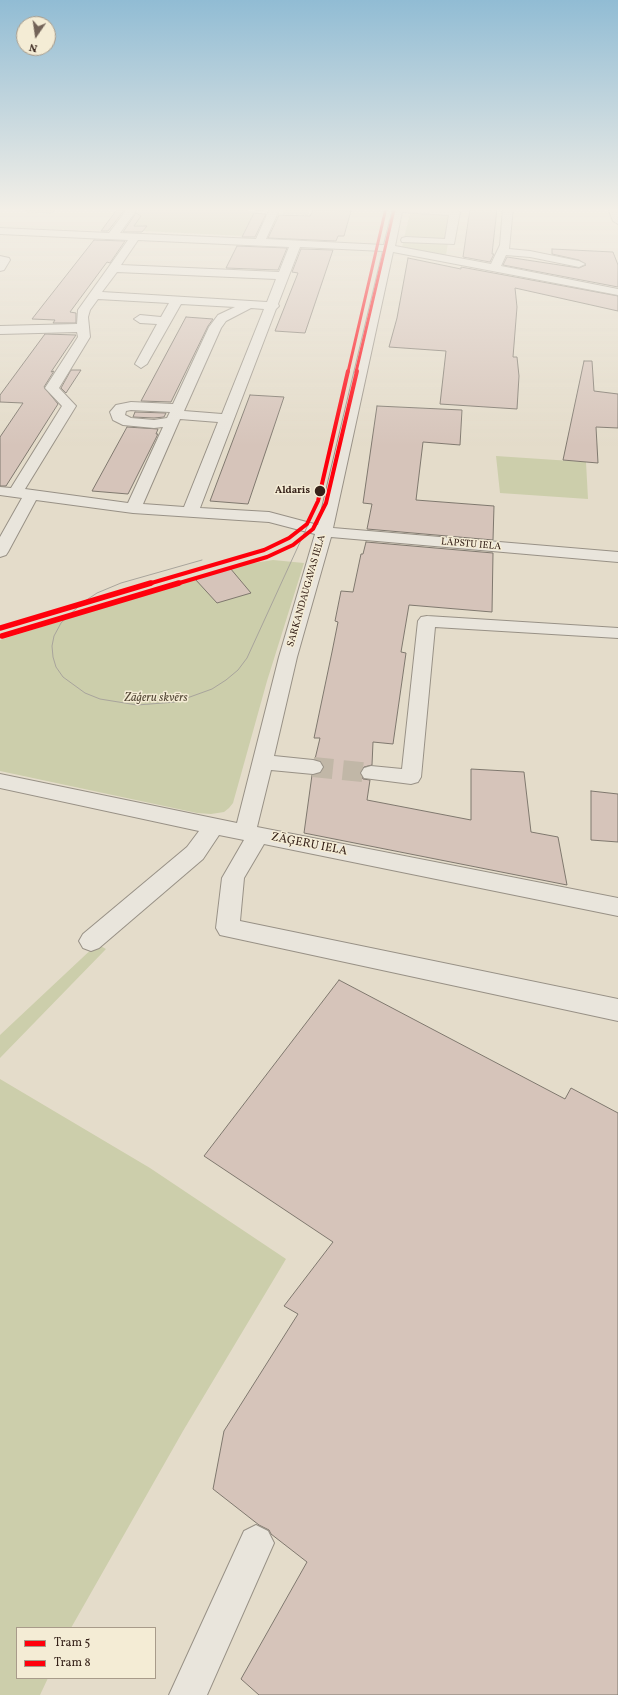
<!DOCTYPE html>
<meta charset="utf-8">
<style>
body{margin:0}
#map{position:relative;width:618px;height:1695px;overflow:hidden;background:#e4dcca;font-family:Vollkorn,serif}
canvas{display:block}
.legend{position:absolute;left:16px;top:1627px;width:140px;height:52px;box-sizing:border-box;background:#f4ecd5;border:1px solid #a89b8a;margin:0;padding:5px 7px;list-style:none;font-size:12px;color:#36221a}
.legend li{display:flex;align-items:center;gap:8px;height:20px}
.legend b{width:20px;border:1px solid #a89b8a}
.north{position:absolute;left:16px;top:16px;width:40px;height:40px;box-sizing:border-box;background:#f4ecd5;border:1px solid #a89b8a;border-radius:50%;rotate:193deg;font-size:11px;font-weight:700;line-height:16px;text-align:center;color:#36221a}
.north::after{content:'';display:block;margin:auto;width:14px;height:18px;background:#736358;clip-path:polygon(50% 0,100% 100%,50% 72%,0 100%)}
</style>
<div id="map">
<canvas width="618" height="1695"></canvas>
<ul class="legend">
<li><b style="height:5px;background:#ff000c"></b>Tram 5</li>
<li><b style="height:5px;background:#ff000c"></b>Tram 8</li>
</ul>
<div class="north">N</div>
</div>
<script>
const ctx = document.querySelector('canvas').getContext('2d');
ctx.lineJoin = 'round';
function fillPath(path, color) { ctx.fillStyle = color; ctx.fill(path, 'evenodd'); }
const poly = rows => new Path2D(rows.map(r => 'M' + r).join(''));
function strokePath(path, color, width, dash) { ctx.strokeStyle = color; ctx.lineWidth = width; ctx.lineCap = dash ? 'butt' : 'round'; ctx.setLineDash(dash || []); ctx.stroke(path); }
function label(font, color, halo, rows, align = 'center') {
  ctx.font = font + ' Vollkorn,serif'; ctx.lineWidth = 3; ctx.setLineDash([]); ctx.textBaseline = 'middle'; ctx.strokeStyle = halo; ctx.fillStyle = color; for (const [text, x, y, turn = 0] of rows) {
    ctx.save(); ctx.translate(x, y); ctx.rotate((+turn || 0) * Math.PI / 180); ctx.textAlign = isNaN(turn) ? turn : align; if (halo) ctx.strokeText(text, 0, 0); ctx.fillText(text, 0, 0); ctx.restore();
  }
}
const green = poly([
 [28,208,58,208,51,214,24,212],
 [140,208,265,208,264,211,246,210,254,213,242,236,143,231,146,226,128,225],
 [284,208,311,208,308,215,282,214],
 [411,208,454,208,446,255,402,247],
 [496,456,586,462,588,499,500,493],
 [273,560,304,563,267,681,233,803,229,808,224,812,211,814,197,813,0,771,0,640,235,566],
 [97,944,106,949,0,1058,0,1035],
 [0,1079,150,1168,286,1259,183,1431,71,1628,17,1628,17,1678,48,1678,40,1695,0,1695]
]);
const building = poly([
 [118,208,126,208,108,231,101,231,118,208],
 [470,208,497,209,492,254,494,254,490,262,463,257,470,208],
 [313,210,351,211,344,236,338,236,336,241,268,238,279,215,310,216,313,210],
 [136,213,141,216,134,226,147,226,142,232,123,232,136,213],
 [254,213,266,214,255,237,242,237,254,213],
 [94,240,125,241,110,263,107,262,70,312,76,313,76,323,53,323,55,320,32,319,94,240],
 [237,246,287,248,278,270,226,268,237,246],
 [301,249,333,250,305,333,275,331,298,273,292,272,301,249],
 [552,249,613,252,618,265,618,287,503,265,507,257,579,268,586,265,579,260,552,254,552,249],
 [408,258,461,269,461,267,618,296,618,311,515,288,517,307,513,357,517,357,519,376,517,409,440,404,446,351,389,347,397,318,408,258],
 [186,317,213,319,208,326,171,402,141,401,186,317],
 [45,334,76,335,51,372,54,371,44,387,58,404,6,486,0,486,0,437,23,403,0,402,0,395,45,334],
 [584,361,592,361,594,391,618,394,618,428,596,427,598,463,563,460,584,361],
 [71,370,81,370,66,393,61,388,71,370],
 [250,395,284,397,248,504,210,501,250,395],
 [377,406,462,410,460,445,423,442,416,500,494,506,493,540,367,529,372,504,363,503,377,406],
 [135,412,166,413,164,417,154,418,133,417,135,412],
 [127,427,158,429,156,434,158,434,128,494,92,491,127,427],
 [366,542,493,553,492,612,409,605,401,652,406,653,393,744,373,742,372,765,364,767,360,772,363,779,370,780,367,800,471,820,471,769,524,772,531,832,558,837,567,885,304,833,312,775,320,773,324,768,321,761,315,759,320,738,314,738,332,652,338,622,335,621,341,591,353,592,361,554,363,554,366,542],
 [230,568,251,593,217,603,195,579,230,568],
 [591,791,618,794,618,842,591,840,591,791],
 [339,980,565,1099,571,1088,618,1113,618,1695,259,1695,241,1679,307,1562,271,1534,269,1530,259,1525,213,1489,224,1431,298,1314,284,1306,333,1242,204,1156,339,980]
]);
const minorTunnel = poly([
 [313,767,371,773]
]);
const minor = poly([
 [128,208,138,208,120,233,256,239,270,208,280,208,266,239,384,245,393,208,455,209,460,212,454,244,402,242,401,240,402,238,406,237,445,239,449,215,402,212,395,246,491,264,500,245,503,208,513,208,509,249,530,251,579,261,585,264,579,267,530,257,506,255,501,266,618,289,618,295,393,252,333,528,618,552,618,562,331,537,297,657,274,756,313,760,320,762,323,767,320,772,313,774,271,770,257,827,618,898,618,916,264,844,244,878,240,921,618,999,618,1021,220,935,216,928,222,878,244,840,219,835,203,859,99,948,91,951,83,948,79,941,83,934,187,847,199,831,0,788,0,774,237,823,279,657,315,534,269,522,133,513,36,500,8,552,6,555,0,557,0,537,22,498,0,495,0,487,11,488,62,406,45,388,78,337,77,332,0,334,0,326,77,324,78,310,128,240,0,234,0,228,109,233,128,208],
 [138,240,289,247,279,272,121,265,138,240],
 [300,247,383,251,318,525,269,512,200,508,276,309,279,306,278,304,300,247],
 [117,272,276,279,267,302,102,292,117,272],
 [98,299,169,303,161,317,140,315,134,319,140,323,157,324,135,364,141,368,147,364,181,304,235,307,218,315,209,327,173,404,131,402,116,405,110,412,113,420,123,425,154,428,163,427,128,503,25,489,76,406,59,388,90,337,88,317,90,310,98,299],
 [251,308,264,309,222,414,184,411,221,328,226,321,251,308],
 [131,410,170,412,167,418,154,420,131,418,125,415,126,411,131,410],
 [180,419,218,422,184,507,143,504,180,419],
 [608,208,618,208,618,224,613,221,608,208],
 [0,256,9,258,10,260,4,270,0,271,0,256],
 [427,616,618,628,618,638,435,627,421,777,418,782,411,784,364,778,361,773,364,768,371,766,402,769,418,621,421,617,427,616],
 [256,1525,268,1531,274,1543,207,1695,169,1695,244,1531,256,1525]
]);
const tram = poly([
 [202,560,121,583,97,593,82,603,61,623,54,636,52,646,53,657,56,667,63,677,85,693,100,699,137,705,176,702,212,689,226,680,238,670,247,658,312,516]
]);
const tram1Far2 = poly([
 [348,372,386,208]
]);
const tram1Far1 = poly([
 [148,584,264,550,289,538,307,524,318,501,348,371]
]);
const tram1 = poly([
 [0,628,151,583]
]);
const tram2Far2 = poly([
 [356,372,394,210]
]);
const tram2Far1 = poly([
 [176,584,267,557,293,545,313,529,326,503,357,371]
]);
const tram2 = poly([
 [2,636,179,583]
]);
const markers = [
 [320,491,6,"#36221a"]
];
const farStopnames = [
 ["Aldaris",310,491]
];
const farStreetnames = [
 ["LĀPSTU IELA",471,545,5],
 ["SARKANDAUGAVAS IELA",307,591,-74]
];
const parkNames = [
 ["Zāģeru skvērs",156,699]
];
const streetNames = [
 ["ZĀĢERU IELA",309,845,11]
];
fillPath(green, '#ccceab');
fillPath(building, '#d6c4ba');
strokePath(building, '#7f786e', 1);
strokePath(minorTunnel, '#c1b7a7', 20, [20, 10]);
strokePath(minor, '#989186', 2);
fillPath(minor, '#e9e5dc');
strokePath(tram, '#a8a49c', 1);
strokePath(tram1Far2, '#ff000c', 3);
strokePath(tram1Far1, '#ff000c', 4);
strokePath(tram1, '#ff000c', 5.5);
strokePath(tram2Far2, '#ff000c', 3);
strokePath(tram2Far1, '#ff000c', 4);
strokePath(tram2, '#ff000c', 5.5);
const sky = ctx.createLinearGradient(0, 0, 0, 446);
sky.addColorStop(0, '#91bcd4');
sky.addColorStop(0.47, '#f3efe7');
sky.addColorStop(1, '#f3efe700');
ctx.fillStyle = sky;
ctx.fillRect(0, 0, 618, 446);
for (const [x, y, r, color] of markers) { const dot = new Path2D(); dot.arc(x, y, r, 0, 2 * Math.PI); ctx.fillStyle = color; ctx.fill(dot); strokePath(dot, '#f4ecd5', 1.5); }
label('bold 10px', '#36221a', '#f4ecd5', farStopnames, 'right');
label('10px', '#36221a', '#f4ecd5', farStreetnames);
label('italic 12px', '#564a38', '#f4ecd5', parkNames);
label('12px', '#36221a', '#f4ecd5', streetNames);
</script>
